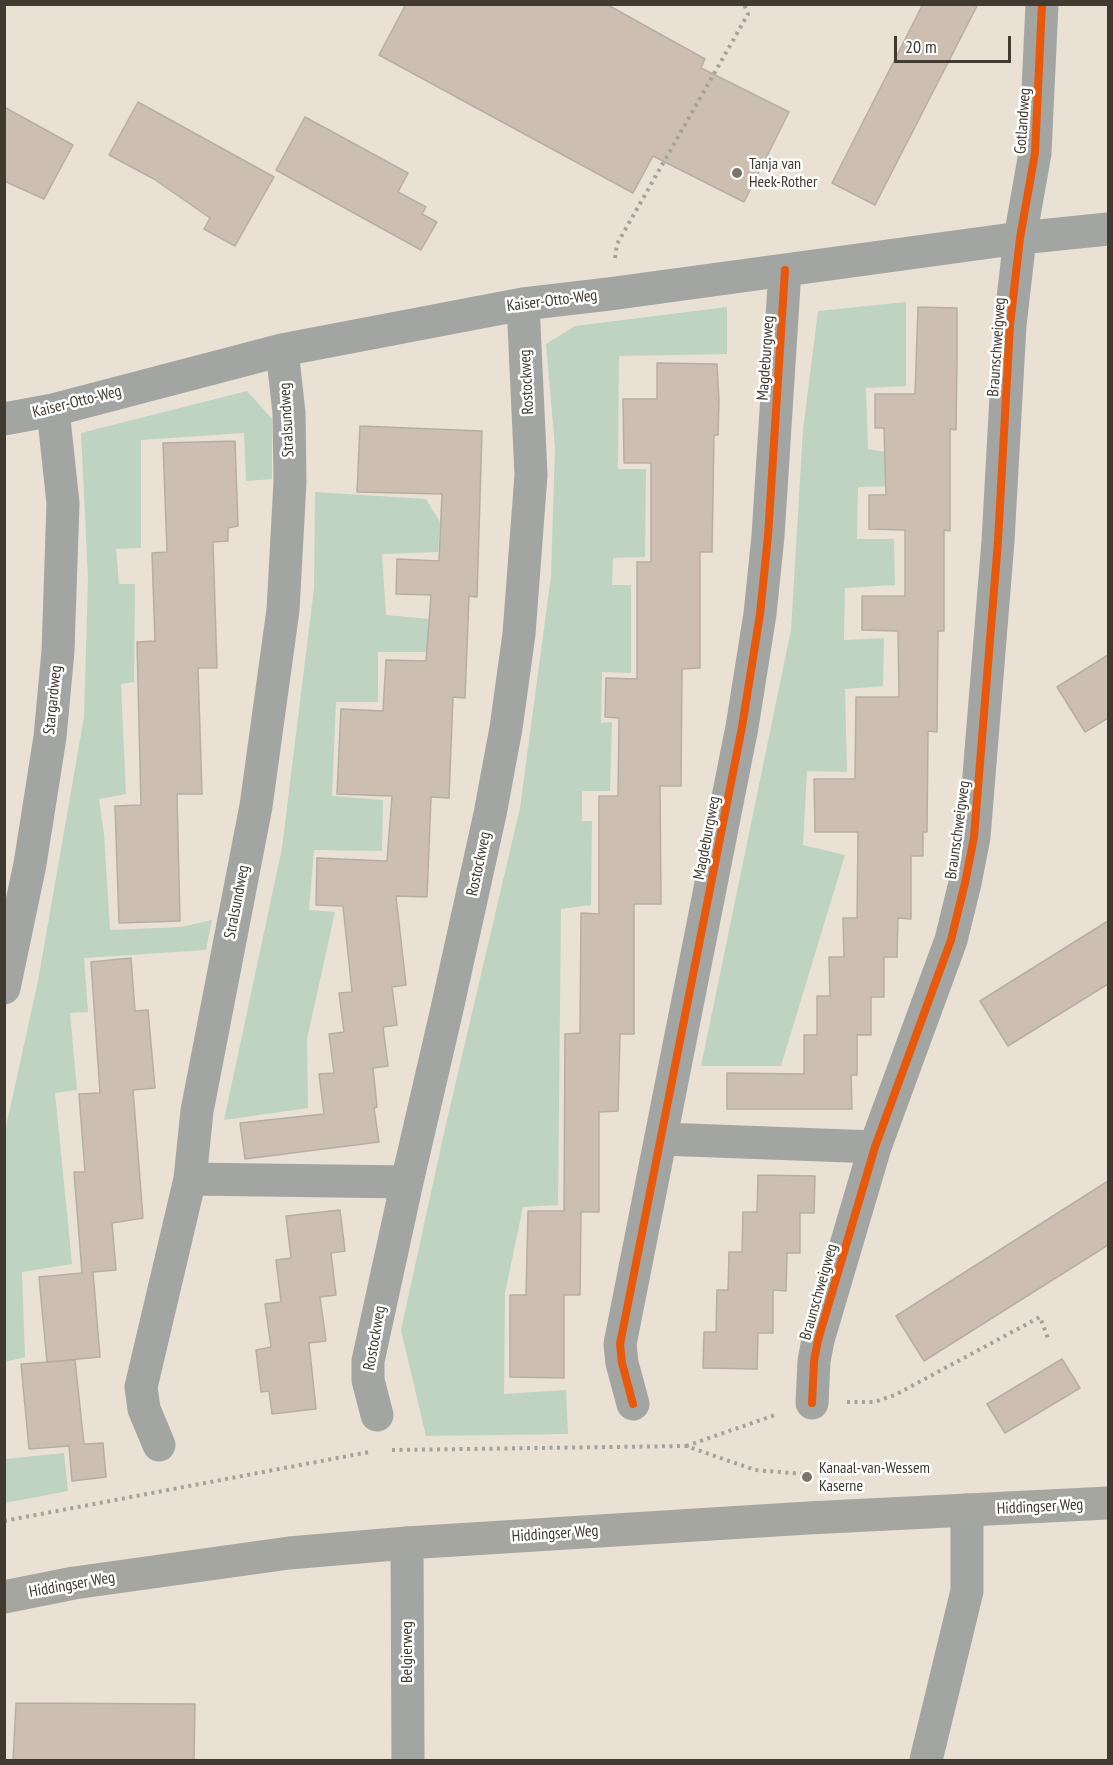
<!DOCTYPE html>
<style>
body{margin:0}
#map{position:relative;width:1113px;height:1765px;overflow:hidden;background:#e9e1d4;font-family:"PT Sans Narrow",sans-serif}
canvas{display:block}
.frame{position:absolute;inset:0;border:6px solid #403a30;pointer-events:none}
.scale{position:absolute;left:894px;top:36px;width:117px;height:27px;box-sizing:border-box;border:3px solid #403a30;border-top:0;padding-left:8px;font-size:18px;line-height:21px;white-space:nowrap;color:#403a30;-webkit-text-stroke:4px #fff;paint-order:stroke}
</style>
<div id="map">
<canvas width="1113" height="1765"></canvas>
<div class="frame"></div>
<div class="scale">20 m</div>
</div>
<script>
const ctx = document.querySelector('canvas').getContext('2d');
ctx.lineJoin = 'round';
function fillPath(path, color) { ctx.fillStyle = color; ctx.fill(path, 'evenodd'); }
const poly = rows => new Path2D(rows.map(r => 'M' + r).join(''));
function strokePath(path, color, width, dash) { ctx.strokeStyle = color; ctx.lineWidth = width; ctx.lineCap = dash ? 'butt' : 'round'; ctx.setLineDash(dash || []); ctx.stroke(path); }
function label(font, color, halo, rows, align = 'center') {
  ctx.font = font + ' "PT Sans Narrow",sans-serif'; ctx.lineWidth = 5; ctx.setLineDash([]); ctx.textBaseline = 'middle'; ctx.strokeStyle = halo; ctx.fillStyle = color; for (const [text, x, y, turn = 0] of rows) {
    ctx.save(); ctx.translate(x, y); ctx.rotate((+turn || 0) * Math.PI / 180); ctx.textAlign = isNaN(turn) ? turn : align; if (halo) ctx.strokeText(text, 0, 0); ctx.fillText(text, 0, 0); ctx.restore();
  }
}
const green = poly([
 [906,302,906,386,866,388,868,449,898,454,899,486,858,487,857,539,894,539,895,585,845,588,844,640,884,638,883,686,845,689,847,772,807,771,803,845,845,855,781,1066,701,1066,791,630,803,430,818,311],
 [727,307,727,354,619,356,618,469,646,469,645,557,613,558,612,585,631,585,631,673,602,672,601,723,612,722,610,791,582,791,582,821,592,821,591,905,561,909,558,1205,523,1207,505,1293,504,1394,566,1390,568,1434,426,1436,401,1330,446,1124,520,808,551,576,555,447,546,344,575,326],
 [247,391,272,419,272,479,246,481,244,433,141,440,141,548,116,549,119,584,135,584,134,682,121,684,126,794,99,799,104,834,110,930,181,927,212,920,206,950,84,958,88,1012,70,1013,77,1090,55,1093,72,1264,22,1272,25,1357,5,1362,5,1131,38,981,84,717,88,579,81,433],
 [315,492,426,499,440,522,438,552,382,554,386,615,430,619,428,652,378,652,378,702,336,702,332,796,383,800,382,851,314,850,309,910,335,912,307,1039,308,1108,224,1120,282,848,314,588],
 [64,1453,68,1491,5,1503,5,1459]
]);
const building = poly([
 [406,4,606,4,705,59,701,68,789,112,744,202,653,156,633,193,379,55,406,4],
 [923,4,978,4,875,205,832,183,923,4],
 [138,102,274,177,235,246,204,229,210,218,154,179,109,155,138,102],
 [4,107,73,145,44,199,4,181,4,107],
 [305,117,408,173,398,192,426,207,422,214,437,222,421,250,276,170,305,117],
 [918,307,957,308,957,359,956,430,950,429,950,531,944,530,944,631,938,631,937,732,928,731,927,832,923,832,923,856,911,856,911,919,898,918,897,957,884,957,884,997,871,997,871,1035,857,1035,857,1075,851,1075,852,1109,727,1109,727,1073,804,1074,804,1035,817,1035,817,996,830,996,829,957,844,957,843,918,857,918,858,832,815,832,814,779,855,779,856,697,899,697,898,631,862,630,862,596,905,596,905,530,869,529,869,495,886,495,884,428,875,428,875,394,915,394,918,307],
 [657,363,717,364,719,401,718,435,714,435,712,552,700,552,700,668,682,669,681,786,660,786,661,904,634,904,634,1034,620,1034,618,1111,599,1112,599,1212,581,1212,580,1295,564,1295,564,1378,510,1377,510,1295,526,1295,528,1211,564,1211,565,1034,580,1033,581,913,599,914,599,796,618,796,619,718,605,717,606,678,637,679,637,562,651,562,651,463,624,463,623,399,657,399,657,363],
 [360,426,482,431,477,597,469,596,465,698,453,697,449,798,431,797,427,897,396,896,406,985,392,987,397,1025,383,1027,388,1066,373,1068,377,1107,374,1108,379,1142,245,1159,240,1123,324,1114,319,1074,334,1073,329,1034,344,1032,339,993,352,992,343,906,316,905,317,858,387,861,392,796,337,794,341,709,383,711,386,660,426,661,431,595,396,594,397,559,439,561,442,494,357,492,360,426],
 [235,441,238,526,228,528,228,541,213,542,217,668,198,668,202,794,177,794,180,921,119,923,115,806,141,805,137,642,155,641,152,553,167,552,163,443,235,441],
 [1108,655,1108,718,1085,732,1057,687,1108,655],
 [1108,921,1108,984,1008,1046,980,1001,1108,921],
 [131,958,135,1011,148,1010,155,1088,133,1090,143,1218,112,1223,116,1270,93,1272,100,1357,47,1362,39,1277,82,1273,74,1172,85,1172,79,1094,100,1093,91,962,131,958],
 [758,1175,815,1176,814,1213,800,1213,800,1253,787,1253,786,1291,773,1290,773,1333,758,1333,757,1369,703,1368,704,1332,716,1332,717,1290,728,1290,729,1252,742,1252,743,1212,757,1212,758,1175],
 [1108,1181,1108,1245,924,1361,896,1316,1108,1181],
 [340,1210,345,1251,331,1253,336,1295,320,1297,326,1341,309,1343,316,1409,272,1414,269,1391,261,1392,256,1350,271,1347,265,1304,281,1302,276,1260,291,1258,286,1216,340,1210],
 [1062,1359,1080,1388,1005,1433,987,1404,1062,1359],
 [75,1360,84,1444,103,1443,106,1477,72,1481,69,1446,29,1449,21,1364,75,1360],
 [16,1703,195,1704,194,1761,13,1761,16,1703]
]);
const path = poly([
 [615,258,617,244,748,14,744,4],
 [847,1402,874,1402,895,1395,1040,1317,1049,1341],
 [686,1446,778,1414],
 [392,1450,686,1446,755,1470,804,1474,807,1477,807,1481],
 [4,1521,369,1452]
]);
const minor = poly([
 [4,419,53,410,282,350,523,304,609,294,1020,238,1108,229],
 [4,988,30,864,50,737,58,651,63,503,53,410],
 [662,1139,875,1147],
 [190,1179,407,1182],
 [812,1403,814,1361,818,1340,875,1147,951,940,965,883,974,837,998,541,1010,325,1020,238,1035,153,1042,4],
 [633,1404,622,1363,620,1344,742,727,760,614,768,536,785,270],
 [377,1415,368,1380,368,1361,407,1182,447,1009,490,814,506,728,519,634,531,475,523,304],
 [159,1445,144,1409,141,1387,190,1179,197,1111,256,806,283,610,290,482,289,413,282,350],
 [407,1543,408,1760],
 [926,1760,967,1591,967,1510]
]);
const major = poly([
 [4,1597,74,1583,289,1553,407,1543,808,1518,1108,1503]
]);
const cycleway = poly([
 [812,1403,814,1361,818,1340,875,1147,951,940,965,883,974,837,998,541,1010,325,1020,238,1035,153,1042,4],
 [633,1404,622,1363,620,1344,742,727,760,614,768,536,785,270]
]);
const markers = [
 [737,173,6,"#7b7469"],
 [807,1477,6,"#7b7469"]
];
const streetNames = [
 ["Gotlandweg",1023,121,-86],
 ["Kaiser-Otto-Weg",552,301,-7],
 ["Braunschweigweg",997,347,-86],
 ["Magdeburgweg",766,358,-86],
 ["Rostockweg",527,382,-93],
 ["Kaiser-Otto-Weg",77,402,-14],
 ["Stralsundweg",287,420,-93],
 ["Stargardweg",53,700,-84],
 ["Braunschweigweg",958,830,-82],
 ["Magdeburgweg",707,838,-79],
 ["Rostockweg",479,864,-78],
 ["Stralsundweg",237,902,-79],
 ["Braunschweigweg",819,1292,-74],
 ["Rostockweg",375,1338,-80],
 ["Hiddingser Weg",1040,1507,-3],
 ["Hiddingser Weg",555,1534,-4],
 ["Hiddingser Weg",72,1585,-10],
 ["Belgierweg",407,1652,-90]
];
const poiNames = [
 ["Tanja van",749,164],
 ["Heek-Rother",749,182],
 ["Kanaal-van-Wessem",819,1468],
 ["Kaserne",819,1486]
];
fillPath(green, '#bfd3c2');
fillPath(building, '#ccbeb1');
strokePath(building, '#b6aea5', 1.5);
strokePath(path, '#a3a39e', 4, [3, 4.5]);
strokePath(minor, '#a2a5a2', 33);
strokePath(major, '#a6a6a1', 33);
strokePath(cycleway, '#e8590c', 8);
for (const [x, y, r, color] of markers) { const dot = new Path2D(); dot.arc(x, y, r, 0, 2 * Math.PI); ctx.fillStyle = color; ctx.fill(dot); strokePath(dot, '#fff', 2); }
label('16px', '#403a30', '#fff', streetNames);
label('16px', '#403a30', '#fff', poiNames, 'left');
</script>
